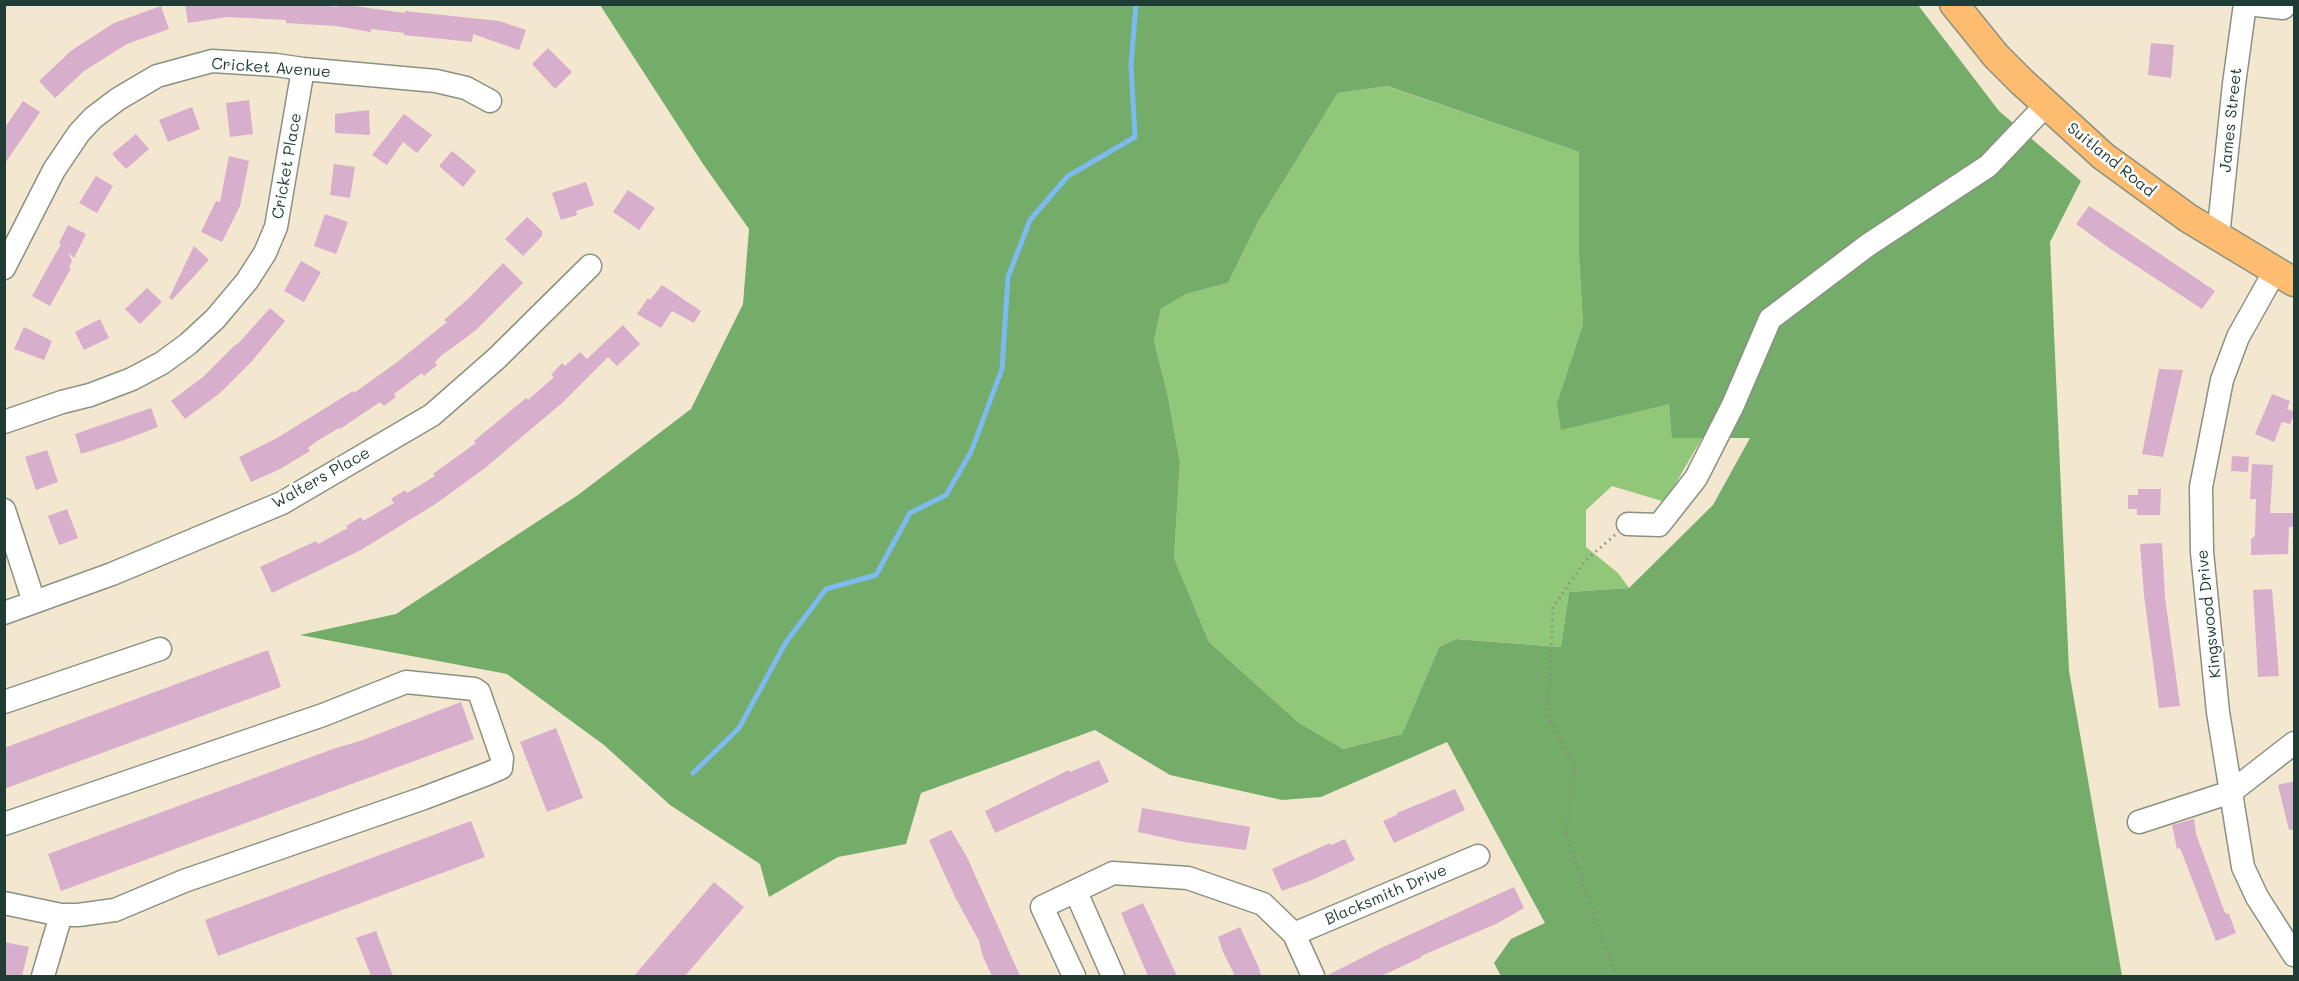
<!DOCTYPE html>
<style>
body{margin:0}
#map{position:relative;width:2299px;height:981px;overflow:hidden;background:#f3e7cf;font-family:Mali,sans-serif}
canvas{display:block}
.frame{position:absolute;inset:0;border:6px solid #1f3d34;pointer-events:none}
</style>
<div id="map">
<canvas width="2299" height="981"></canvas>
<div class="frame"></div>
</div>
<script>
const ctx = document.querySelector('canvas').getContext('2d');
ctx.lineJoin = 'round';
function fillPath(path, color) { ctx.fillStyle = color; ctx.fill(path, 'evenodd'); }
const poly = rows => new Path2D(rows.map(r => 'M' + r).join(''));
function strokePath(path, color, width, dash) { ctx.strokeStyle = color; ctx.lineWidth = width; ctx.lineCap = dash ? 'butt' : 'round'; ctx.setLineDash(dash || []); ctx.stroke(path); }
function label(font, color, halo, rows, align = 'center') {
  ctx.font = font + ' Mali,sans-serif'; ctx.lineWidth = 5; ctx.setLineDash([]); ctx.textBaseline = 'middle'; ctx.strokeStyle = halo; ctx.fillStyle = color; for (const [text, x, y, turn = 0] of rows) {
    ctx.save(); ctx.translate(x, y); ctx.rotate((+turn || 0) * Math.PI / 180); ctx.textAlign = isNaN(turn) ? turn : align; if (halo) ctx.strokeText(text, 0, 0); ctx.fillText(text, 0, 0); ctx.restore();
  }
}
const green = poly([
 [1386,86,1579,152,1579,257,1583,324,1557,403,1669,403,1673,438,1702,438,1665,502,1612,486,1586,510,1586,547,1618,573,1629,588,1569,592,1561,647,1456,639,1439,647,1402,734,1343,749,1298,722,1209,642,1174,558,1180,462,1167,392,1154,341,1161,309,1186,294,1228,283,1258,222,1338,93]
]);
const forest = poly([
 [600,5,1918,5,1999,111,2081,181,2050,242,2069,671,2122,976,1501,976,1494,963,1511,939,1545,923,1447,742,1321,797,1282,800,1170,775,1095,730,921,793,906,844,838,857,769,897,760,864,670,805,604,745,507,674,300,635,396,614,578,495,691,409,743,304,749,229,703,164],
 [1387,86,1579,152,1579,257,1583,324,1557,403,1561,430,1669,404,1672,438,1750,438,1713,505,1629,588,1569,592,1561,647,1456,639,1439,647,1402,734,1343,749,1298,722,1209,642,1174,558,1180,462,1167,392,1154,341,1161,309,1186,294,1228,283,1258,222,1338,93]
]);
const stream = poly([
 [693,773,739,728,786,642,826,589,876,575,910,513,946,495,971,452,1002,369,1008,277,1030,220,1068,176,1135,137,1131,65,1136,4]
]);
const building = poly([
 [185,4,307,4,338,7,339,4,405,13,405,11,499,21,526,30,519,50,473,34,472,42,404,35,404,33,371,29,371,32,336,26,286,23,286,20,227,17,188,23],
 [161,6,169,29,127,44,84,71,55,98,39,81,72,50,114,23],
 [2151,43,2174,45,2171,78,2148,75],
 [548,48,572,72,555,89,532,64],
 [249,100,253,134,230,137,226,103],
 [23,101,40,112,4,165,4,129],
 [192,107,200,129,168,142,159,120],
 [369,110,370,135,335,133,335,114],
 [404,114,432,135,417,153,403,142,387,165,372,155],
 [136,134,149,149,126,169,112,154],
 [452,151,476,171,463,187,439,166],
 [229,156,249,161,240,206,222,242,201,232,216,201,220,202],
 [334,164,355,167,350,198,330,195],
 [96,176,113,186,97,213,79,203],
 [586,182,594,205,576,211,577,215,561,220,552,193],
 [628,190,655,208,639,230,613,212],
 [2089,206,2215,291,2202,309,2112,250,2076,224],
 [325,214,348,222,336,254,314,246],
 [527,217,542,231,542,236,523,256,505,239],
 [68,225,86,234,74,258,68,252,72,261,69,267,71,268,50,306,32,296,61,244,59,243],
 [194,246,209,260,172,300,169,298],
 [301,261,321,272,304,302,284,291],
 [503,263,523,283,475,331,442,355,435,362,437,365,424,376,422,373,394,394,396,397,384,406,380,402,340,429,339,428,317,441,308,448,310,451,280,469,251,482,239,457,277,438,353,391,354,393,396,363,447,322,444,320,469,298],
 [662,285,701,311,694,323,672,311,661,328,637,314,648,298,650,300],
 [147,288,162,302,140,324,125,309],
 [270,308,285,321,252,361,220,393,185,419,171,401,203,377,236,344,237,345],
 [100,319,109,338,84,350,75,332],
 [623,325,640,344,617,366,608,357,562,403,485,468,437,503,361,550,272,593,260,567,316,541,318,544,348,528,346,526,361,517,363,521,394,503,391,499,405,490,407,493,435,476,433,474,476,443,474,441,526,398,528,400,554,377,551,375,562,363,565,366,580,352,587,359],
 [24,327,52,341,44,360,14,349],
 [2159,369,2183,370,2163,457,2142,454],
 [2272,394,2290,401,2287,409,2295,412,2290,424,2282,422,2274,442,2255,434],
 [151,408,158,427,124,440,81,454,75,434],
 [47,450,58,482,36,490,25,457],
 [2232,456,2249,457,2248,472,2231,471],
 [2252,464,2273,465,2270,513,2295,513,2295,527,2289,527,2288,554,2251,555,2251,539,2255,536,2256,499,2250,499],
 [2138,489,2161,489,2160,515,2137,515,2137,509,2128,509,2128,495,2138,495],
 [67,509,78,538,59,545,48,516],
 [2162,543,2165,597,2180,706,2159,708,2144,595,2140,544],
 [2272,589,2279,676,2258,677,2253,590],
 [268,650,281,687,4,789,4,748],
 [461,702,474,739,61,891,48,854,333,749,360,741],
 [556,728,583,798,547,812,520,742],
 [1099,760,1109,782,995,833,985,811,1069,770,1070,772],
 [2295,781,2295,830,2289,830,2278,785],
 [1455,789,1465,810,1394,843,1383,821,1397,815,1397,813],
 [1142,808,1250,827,1246,850,1184,842,1138,832],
 [2194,819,2196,834,2225,913,2229,914,2236,933,2216,941,2180,848,2177,849,2172,825],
 [471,821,485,857,218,956,205,920],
 [951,830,967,857,1020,976,992,976,983,957,979,941,955,897,929,840],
 [1345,839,1355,860,1312,880,1282,891,1272,869,1330,843,1331,845],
 [714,882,744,907,685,976,634,976],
 [1514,887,1524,908,1496,924,1421,956,1422,957,1381,976,1326,976,1383,947],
 [1143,903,1150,918,1177,976,1148,976,1121,913],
 [1240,927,1260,970,1259,971,1262,976,1235,976,1223,952,1218,937],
 [376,931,393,976,371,976,356,938],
 [4,942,29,947,22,976,4,976]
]);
const path = poly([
 [1615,535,1585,561,1553,607,1548,717,1574,764,1566,834,1616,976]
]);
const minor = poly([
 [2247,4,2283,8],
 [2218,237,2234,84,2245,4],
 [4,268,54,170,79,133,93,118,118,99,157,76,212,61,276,65,303,69,436,81,466,88,490,101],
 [2275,271,2238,337,2222,380,2201,487,2202,552,2218,712,2243,867,2257,897,2294,955],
 [4,422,62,402,90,395,132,379,162,363,188,344,215,319,247,281,265,253,276,227,303,69],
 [4,510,34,602],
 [1628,524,1659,525,1696,478,1733,405,1770,319,1868,245,1988,166,2046,105],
 [4,613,112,574,282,503,432,415,497,358,590,266],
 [4,702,160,649],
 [2139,822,2231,792,2294,743],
 [4,824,323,715,406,682,474,689,479,692,502,758,501,768,487,774,424,798,184,881,115,910,78,915,61,915,4,903],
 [1076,892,1113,976],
 [1294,934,1478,856],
 [43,976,61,915],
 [1074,976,1042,907,1113,873,1188,878,1263,904,1294,934,1313,976]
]);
const major = poly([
 [1954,4,1996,56,2022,82,2103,156,2188,218,2294,282]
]);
const streetNames = [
 ["Cricket Avenue",271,68,4],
 ["James Street",2231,120,-84],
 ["Suitland Road",2111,160,39],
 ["Cricket Place",287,166,-80],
 ["Walters Place",321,478,-29],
 ["Kingswood Drive",2209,614,-96],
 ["Blacksmith Drive",1386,895,-23]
];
fillPath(green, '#91c779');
fillPath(forest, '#74ac69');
strokePath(stream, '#7dbaf0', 5);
fillPath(building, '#d8aecd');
strokePath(minor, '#899282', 25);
strokePath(major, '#899282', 31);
strokePath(path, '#899282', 3, [1.5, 4.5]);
strokePath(minor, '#fff', 22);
strokePath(major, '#fdbc6f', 28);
label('16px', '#1f3d34', '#fff', streetNames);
</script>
